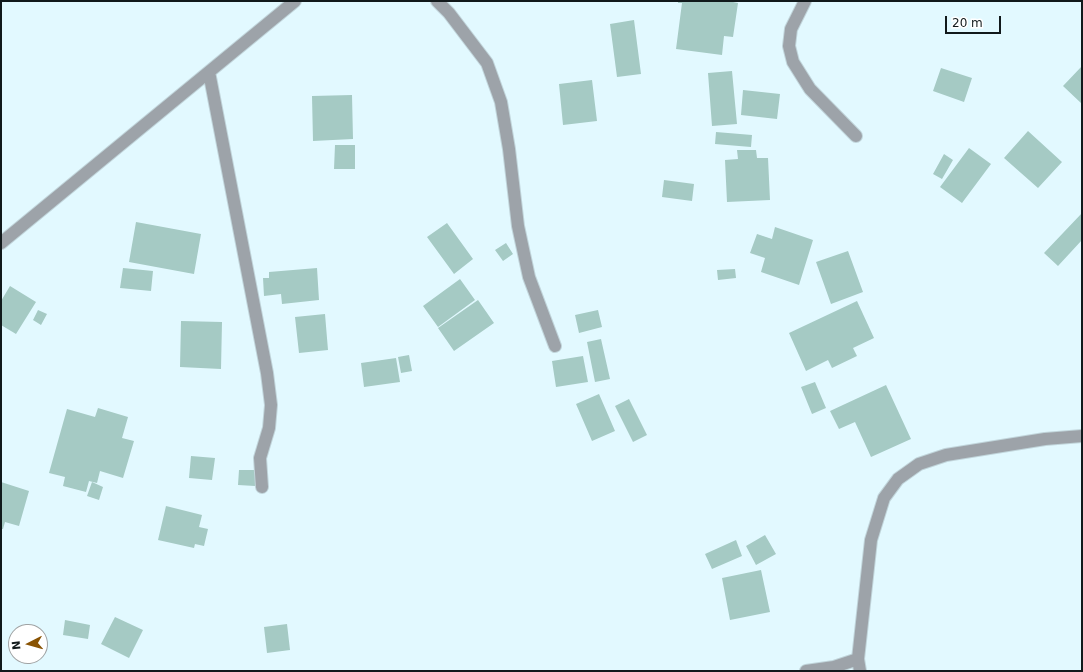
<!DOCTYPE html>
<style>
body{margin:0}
#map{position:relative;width:1083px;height:672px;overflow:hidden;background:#e2f9ff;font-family:"DejaVu Sans",sans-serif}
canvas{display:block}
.frame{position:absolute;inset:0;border:2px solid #11191b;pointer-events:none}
.north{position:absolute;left:8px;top:624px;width:40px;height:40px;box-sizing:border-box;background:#fff;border:1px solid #a0a3a4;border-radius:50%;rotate:264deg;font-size:11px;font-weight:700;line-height:16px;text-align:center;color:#11191b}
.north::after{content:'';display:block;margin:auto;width:14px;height:18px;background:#895303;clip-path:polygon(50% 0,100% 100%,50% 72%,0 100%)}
.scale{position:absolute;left:945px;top:16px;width:56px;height:18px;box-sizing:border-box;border:2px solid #11191b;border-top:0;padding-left:5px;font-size:12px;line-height:14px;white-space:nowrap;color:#11191b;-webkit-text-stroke:3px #fff;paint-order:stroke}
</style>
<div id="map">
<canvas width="1083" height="672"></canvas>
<div class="frame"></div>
<div class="north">N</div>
<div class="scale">20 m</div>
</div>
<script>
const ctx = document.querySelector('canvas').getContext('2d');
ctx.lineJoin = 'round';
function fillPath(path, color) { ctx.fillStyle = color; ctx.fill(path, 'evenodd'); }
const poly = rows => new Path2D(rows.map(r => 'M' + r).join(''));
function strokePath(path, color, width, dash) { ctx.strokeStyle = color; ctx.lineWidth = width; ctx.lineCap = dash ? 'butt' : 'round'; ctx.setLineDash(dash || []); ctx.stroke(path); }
const building = poly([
 [678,1,728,1,738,3,733,37,724,36,722,55,676,49,682,3,678,3],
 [634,20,641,74,617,77,610,24],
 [1082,66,1082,104,1063,86],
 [941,68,972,78,964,102,933,91],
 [732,71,737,124,712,126,708,73],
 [592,80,597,121,563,125,559,84],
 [743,90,780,94,777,119,741,115],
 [352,95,353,139,313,141,312,96],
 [1028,131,1062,162,1038,188,1004,158],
 [716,132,752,135,751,147,715,144],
 [335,145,355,145,355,169,334,169],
 [969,148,991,164,962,203,940,187],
 [737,150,756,150,757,158,768,158,770,200,727,202,725,160,738,159],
 [944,154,953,160,942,179,933,174],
 [664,180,694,184,692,201,662,197],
 [1082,213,1082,240,1058,266,1044,253],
 [136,222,201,234,194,274,129,262],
 [447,223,473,259,454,274,427,237],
 [775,227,813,240,799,285,761,272,765,258,750,253,757,234,772,239],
 [506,243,513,254,503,261,495,250],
 [848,251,863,292,831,304,816,262],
 [123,268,153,271,151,291,120,288],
 [317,268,319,300,282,304,281,294,264,296,263,278,269,278,269,272],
 [735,269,736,278,718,280,717,270],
 [460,279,475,300,438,327,423,306],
 [10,286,36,302,16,334,1,325,1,301],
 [478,300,494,323,454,351,438,328],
 [857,301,874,338,853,348,857,356,832,368,828,360,806,371,789,333],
 [38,310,47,314,41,325,33,320],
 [598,310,602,327,579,333,575,315],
 [325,314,328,350,299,353,295,317],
 [181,321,222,322,221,369,180,367],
 [601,339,610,379,595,382,587,342],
 [409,355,412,371,401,373,398,357],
 [583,356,588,382,556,387,552,361],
 [396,358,400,382,364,387,361,363],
 [815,382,826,408,812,414,801,387],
 [886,385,911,439,871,457,855,422,839,429,830,411],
 [599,394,615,431,592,441,576,404],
 [629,399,647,435,633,442,615,406],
 [98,408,128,417,122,438,134,441,123,478,100,471,97,483,89,481,86,492,63,486,65,477,49,473,67,409,95,417],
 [191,456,215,458,212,480,189,478],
 [239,470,255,470,255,486,238,485],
 [1,482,29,491,19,526,5,522,3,529,1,529],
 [92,482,103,487,99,500,87,496],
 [166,506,202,515,199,527,208,529,204,546,195,544,194,548,158,540],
 [765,535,776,554,756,565,746,546],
 [736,540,742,556,712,569,705,554],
 [761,570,770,612,730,620,722,578],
 [115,617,143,630,129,658,101,644],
 [65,620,90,625,88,639,63,635],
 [287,624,290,650,267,653,264,627]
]);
const minor = poly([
 [437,1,449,13,487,63,501,102,509,149,518,226,529,277,555,346],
 [805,1,791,29,789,46,793,62,810,89,856,136],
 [209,72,267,373,271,405,269,428,260,458,262,487],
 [1,243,295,1],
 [806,671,834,667,858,659],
 [860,671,858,659,871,540,884,498,898,479,919,464,946,455,1045,439,1082,436]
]);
fillPath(building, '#a5cac4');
strokePath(minor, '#c1d5db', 14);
strokePath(minor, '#9da3a9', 12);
</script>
